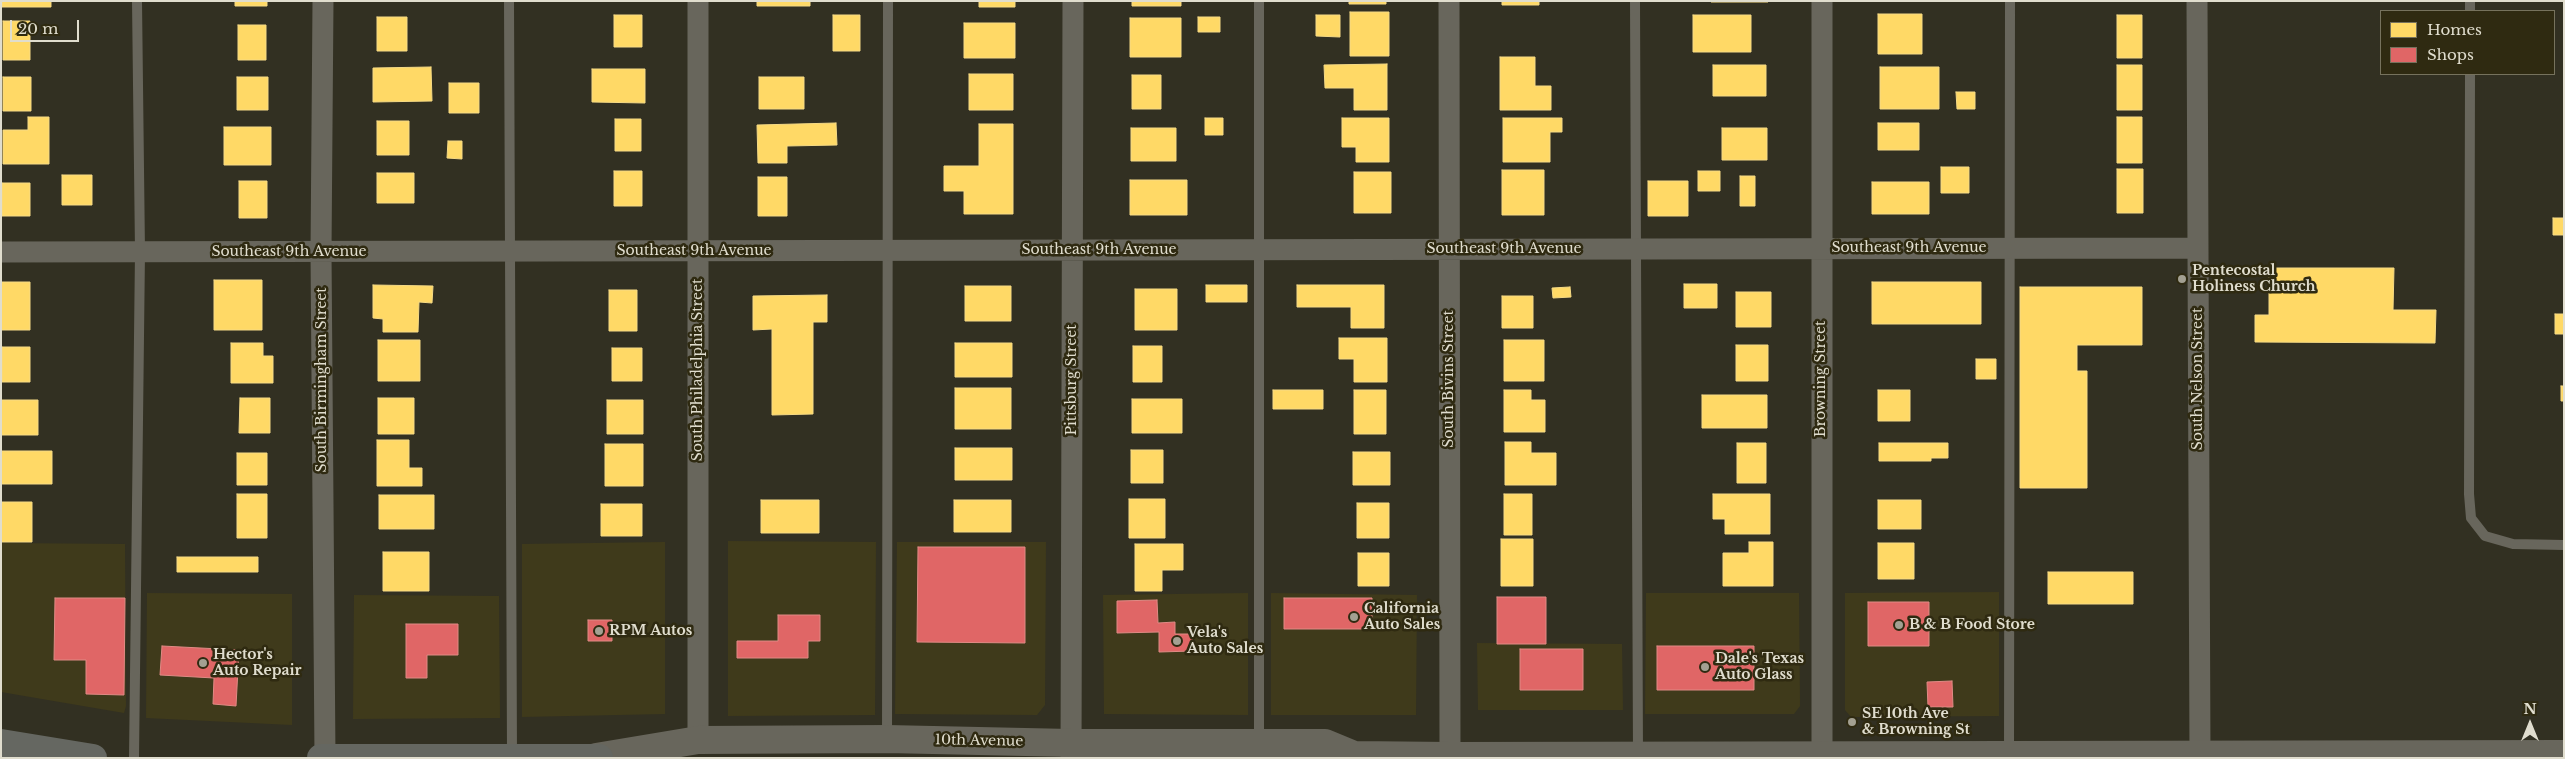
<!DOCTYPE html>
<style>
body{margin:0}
#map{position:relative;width:2565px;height:759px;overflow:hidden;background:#323022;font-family:"Libre Baskerville",serif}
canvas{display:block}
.frame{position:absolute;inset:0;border:2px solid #e0ddce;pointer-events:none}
.legend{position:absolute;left:2380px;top:10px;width:175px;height:65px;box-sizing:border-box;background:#2f2a11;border:1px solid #76725d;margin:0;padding:6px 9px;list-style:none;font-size:15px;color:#e0ddce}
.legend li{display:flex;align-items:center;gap:10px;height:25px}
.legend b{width:25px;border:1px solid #76725d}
.north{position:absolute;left:2505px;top:699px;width:50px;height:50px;-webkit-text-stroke:4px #2f2a11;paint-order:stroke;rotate:0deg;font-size:14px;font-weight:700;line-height:20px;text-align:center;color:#e0ddce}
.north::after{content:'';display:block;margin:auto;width:18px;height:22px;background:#e0ddce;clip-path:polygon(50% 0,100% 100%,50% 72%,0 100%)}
.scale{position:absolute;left:10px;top:20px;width:69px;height:22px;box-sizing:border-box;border:2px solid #e0ddce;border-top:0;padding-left:6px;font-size:15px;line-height:18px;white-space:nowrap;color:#e0ddce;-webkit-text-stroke:4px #2f2a11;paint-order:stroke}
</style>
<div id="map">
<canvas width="2565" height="759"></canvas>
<div class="frame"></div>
<ul class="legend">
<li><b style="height:14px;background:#ffd966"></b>Homes</li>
<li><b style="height:14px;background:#e06666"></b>Shops</li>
</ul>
<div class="north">N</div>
<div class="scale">20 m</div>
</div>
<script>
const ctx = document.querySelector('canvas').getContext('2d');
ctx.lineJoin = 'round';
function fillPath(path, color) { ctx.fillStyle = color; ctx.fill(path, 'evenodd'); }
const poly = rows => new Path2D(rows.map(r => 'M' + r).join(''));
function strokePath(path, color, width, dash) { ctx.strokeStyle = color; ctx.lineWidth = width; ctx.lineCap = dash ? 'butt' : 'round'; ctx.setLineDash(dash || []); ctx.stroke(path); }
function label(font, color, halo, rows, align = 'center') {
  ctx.font = font + ' "Libre Baskerville",serif'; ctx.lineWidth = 5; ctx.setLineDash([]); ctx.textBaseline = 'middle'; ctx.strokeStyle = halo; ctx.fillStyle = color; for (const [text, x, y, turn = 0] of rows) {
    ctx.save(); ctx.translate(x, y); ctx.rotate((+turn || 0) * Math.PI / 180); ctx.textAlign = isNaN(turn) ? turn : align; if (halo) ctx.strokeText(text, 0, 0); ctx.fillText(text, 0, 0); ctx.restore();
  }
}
const built = poly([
 [728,541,876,542,875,715,728,716],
 [665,542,665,714,522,717,522,544],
 [897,542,1046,542,1045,705,1037,715,895,714],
 [1,543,125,544,126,706,124,713,1,692],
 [1999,592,1999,716,1851,717,1845,710,1845,593],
 [147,593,292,594,292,725,146,718],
 [1248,593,1248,715,1104,714,1103,595],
 [1271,593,1417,595,1416,715,1271,715],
 [1646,593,1799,593,1800,706,1794,714,1645,714],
 [354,595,499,596,500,718,353,719],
 [1477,643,1622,644,1623,710,1478,710]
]);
const homes = poly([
 [2,1,51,1,51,7,2,7,2,1],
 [235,1,267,1,267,6,235,6,235,1],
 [757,1,810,1,810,6,757,6,757,1],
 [979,1,1015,1,1015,7,979,7,979,1],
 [1132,1,1181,1,1181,6,1132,6,1132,1],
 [1349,1,1386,1,1386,4,1349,4,1349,1],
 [1502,1,1539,1,1539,5,1502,5,1502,1],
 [1711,1,1768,1,1768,2,1711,2,1711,1],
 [1350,12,1389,12,1389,56,1350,56,1350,12],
 [1878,14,1922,14,1922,54,1878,54,1878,14],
 [614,15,642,15,642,47,614,47,614,15],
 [833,15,860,15,860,51,833,51,833,15],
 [1316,15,1340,15,1340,37,1316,36,1316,15],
 [1693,15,1751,15,1751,52,1693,52,1693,15],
 [2117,15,2142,15,2142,58,2117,58,2117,15],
 [377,17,407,17,407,51,377,51,377,17],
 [1198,17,1220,17,1220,32,1198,32,1198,17],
 [1130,18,1181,18,1181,57,1130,57,1130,18],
 [3,21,30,21,30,60,3,60,3,21],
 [964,23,1015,23,1015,58,964,58,964,23],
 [238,25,266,25,266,60,238,60,238,25],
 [1500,57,1535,57,1535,86,1551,86,1551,110,1500,110,1500,57],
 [1387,64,1387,110,1354,110,1354,88,1325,88,1324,65,1387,64],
 [1713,65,1766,65,1766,96,1713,96,1713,65],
 [2117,65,2142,65,2142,110,2117,110,2117,65],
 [431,67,432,101,373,102,373,68,431,67],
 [1880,67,1939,67,1939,109,1880,109,1880,67],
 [592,69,645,69,645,103,592,102,592,69],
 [969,74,1013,74,1013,110,969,110,969,74],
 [1132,75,1161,75,1161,109,1132,109,1132,75],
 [3,77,31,77,31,111,3,111,3,77],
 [237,77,268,77,268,110,237,110,237,77],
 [759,77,804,77,804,109,759,109,759,77],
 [449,83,479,83,479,113,449,113,449,83],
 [1956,92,1975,92,1975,109,1957,109,1956,92],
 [28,117,49,117,49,164,3,164,3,130,28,130,28,117],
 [2117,117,2142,117,2142,163,2117,163,2117,117],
 [1205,118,1223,118,1223,135,1205,135,1205,118],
 [1342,118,1389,118,1389,162,1356,162,1356,147,1342,147,1342,118],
 [1503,118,1562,118,1562,132,1550,132,1550,162,1503,162,1503,118],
 [615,119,641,119,641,151,615,151,615,119],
 [377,121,409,121,409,155,377,155,377,121],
 [836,123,837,145,787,146,787,163,758,163,757,125,836,123],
 [1878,123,1919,123,1919,150,1878,150,1878,123],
 [979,124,1013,124,1013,214,964,214,964,191,944,191,944,166,979,166,979,124],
 [224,127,271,127,271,165,224,165,224,127],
 [1131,128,1176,128,1176,161,1131,161,1131,128],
 [1722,128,1767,128,1767,160,1722,160,1722,128],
 [448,141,462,141,462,159,447,158,448,141],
 [1941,167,1969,167,1969,193,1941,193,1941,167],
 [2117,169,2143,169,2143,213,2117,213,2117,169],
 [1502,170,1544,170,1544,215,1502,215,1502,170],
 [614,171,642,171,642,206,614,206,614,171],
 [1698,171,1720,171,1720,191,1698,191,1698,171],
 [1354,172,1391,172,1391,213,1354,213,1354,172],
 [377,173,414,173,414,203,377,203,377,173],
 [62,175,92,175,92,205,62,205,62,175],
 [1740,176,1755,176,1755,206,1740,206,1740,176],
 [758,177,787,177,787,216,758,216,758,177],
 [1130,180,1187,180,1187,215,1130,215,1130,180],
 [239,181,267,181,267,218,239,218,239,181],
 [1648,181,1688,181,1688,216,1648,216,1648,181],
 [1872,182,1929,182,1929,214,1872,214,1872,182],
 [2,183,30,183,30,216,2,216,2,183],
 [2553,218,2564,218,2564,235,2553,235,2553,218],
 [2269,268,2394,268,2393,310,2436,310,2435,343,2255,342,2255,315,2269,315,2269,268],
 [214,280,262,280,262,330,214,330,214,280],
 [1,282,30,282,30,330,1,330,1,282],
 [1872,282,1981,282,1981,324,1872,324,1872,282],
 [1684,284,1717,284,1717,308,1684,308,1684,284],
 [373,285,433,286,432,303,419,302,418,332,383,332,383,319,373,318,373,285],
 [1206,285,1247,285,1247,302,1206,302,1206,285],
 [1297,285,1384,285,1384,328,1351,328,1351,307,1297,307,1297,285],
 [965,286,1011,286,1011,321,965,321,965,286],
 [1570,287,1571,297,1553,298,1552,288,1570,287],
 [2020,287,2142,287,2142,345,2077,345,2077,371,2087,371,2087,488,2020,488,2020,287],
 [1135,289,1177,289,1177,330,1135,330,1135,289],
 [609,290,637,290,637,331,609,331,609,290],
 [1736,292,1771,292,1771,327,1736,327,1736,292],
 [827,295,827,322,813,322,813,414,772,415,772,329,753,330,753,296,827,295],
 [1502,296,1533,296,1533,328,1502,328,1502,296],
 [2555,314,2564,314,2564,334,2555,334,2555,314],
 [1339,338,1387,338,1387,382,1354,382,1354,359,1339,359,1339,338],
 [378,340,420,340,420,381,378,381,378,340],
 [1504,340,1544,340,1544,381,1504,381,1504,340],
 [231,343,263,343,263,356,273,356,273,383,231,383,231,343],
 [955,343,1012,343,1012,377,955,377,955,343],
 [1736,345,1768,345,1768,381,1736,381,1736,345],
 [1133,346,1162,346,1162,382,1133,382,1133,346],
 [2,347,30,347,30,382,2,382,2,347],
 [612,348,642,348,642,381,612,381,612,348],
 [1976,359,1996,359,1996,379,1976,379,1976,359],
 [2561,386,2564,386,2564,401,2561,401,2561,386],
 [955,388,1011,388,1011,429,955,429,955,388],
 [1273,390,1323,390,1323,409,1273,409,1273,390],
 [1354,390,1386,390,1386,434,1354,434,1354,390],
 [1504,390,1531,390,1531,400,1545,400,1545,432,1504,432,1504,390],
 [1878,390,1910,390,1910,421,1878,421,1878,390],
 [1702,395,1767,395,1767,428,1702,428,1702,395],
 [240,398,270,398,270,433,239,433,240,398],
 [378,398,414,398,414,434,378,434,378,398],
 [1132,399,1182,399,1182,433,1132,433,1132,399],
 [1,400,38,400,38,435,1,435,1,400],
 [607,400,643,400,643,434,607,434,607,400],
 [377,440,409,440,409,468,422,468,422,486,377,486,377,440],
 [1505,442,1531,442,1531,453,1556,453,1556,485,1505,485,1505,442],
 [1737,443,1766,443,1766,483,1737,483,1737,443],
 [1879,443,1948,443,1948,458,1931,458,1931,461,1879,461,1879,443],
 [605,444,643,444,643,486,605,486,605,444],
 [955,448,1012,448,1012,480,955,480,955,448],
 [1131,450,1163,450,1163,483,1131,483,1131,450],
 [1,451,52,451,52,484,1,484,1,451],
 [1353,452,1390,452,1390,485,1353,485,1353,452],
 [237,453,267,453,267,485,237,485,237,453],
 [237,494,267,494,267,538,237,538,237,494],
 [1504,494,1532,494,1532,535,1504,535,1504,494],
 [1713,494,1770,494,1770,534,1725,534,1725,519,1713,519,1713,494],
 [379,495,434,495,434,529,379,529,379,495],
 [1129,499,1165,499,1165,538,1129,538,1129,499],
 [761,500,819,500,819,533,761,533,761,500],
 [954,500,1011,500,1011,532,954,532,954,500],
 [1878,500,1921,500,1921,529,1878,529,1878,500],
 [1,502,32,502,32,542,1,542,1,502],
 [1357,503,1389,503,1389,538,1357,538,1357,503],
 [601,504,642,504,642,536,601,536,601,504],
 [1501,539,1533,539,1533,586,1501,586,1501,539],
 [1749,542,1773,542,1773,586,1723,586,1723,553,1749,553,1749,542],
 [1878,543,1914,543,1914,579,1878,579,1878,543],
 [1135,544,1183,544,1183,570,1162,570,1162,591,1135,591,1135,544],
 [383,552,429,552,429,591,383,591,383,552],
 [1358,553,1389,553,1389,586,1358,586,1358,553],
 [177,557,258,557,258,572,177,572,177,557],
 [2048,572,2133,572,2133,604,2048,604,2048,572]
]);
const shops = poly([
 [918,547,1025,547,1025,643,917,642,918,547],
 [1497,597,1546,597,1546,644,1497,644,1497,597],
 [55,598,125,598,124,695,86,694,86,660,54,660,55,598],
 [1284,598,1372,598,1372,629,1284,629,1284,598],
 [1157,600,1158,623,1175,622,1175,634,1192,634,1193,651,1159,652,1159,632,1117,633,1117,601,1157,600],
 [1868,602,1929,602,1929,646,1868,646,1868,602],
 [778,615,820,615,820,641,808,641,808,658,737,658,737,641,778,641,778,615],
 [588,620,612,620,612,641,588,641,588,620],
 [406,624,458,624,458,655,427,655,427,678,406,678,406,624],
 [162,646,239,650,236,706,213,704,214,678,160,675,162,646],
 [1657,646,1754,646,1754,690,1657,690,1657,646],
 [1520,649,1583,649,1583,690,1520,690,1520,649],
 [1952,681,1953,707,1928,707,1927,682,1952,681]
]);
const lane = poly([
 [509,1,512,756],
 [1259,1,1259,742],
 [1635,1,1638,755],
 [2470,11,2470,1],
 [2470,74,2469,494,2471,518,2485,536,2513,544,2564,545],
 [887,738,888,1],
 [2009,753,2010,1],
 [134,758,140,252,137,1]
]);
const street = poly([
 [323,1,321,252,325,758],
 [698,1,698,740],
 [1449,1,1450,756],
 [1822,1,1822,756],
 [2197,1,2200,756],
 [1,252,2197,248],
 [1071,758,1073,1]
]);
const secondary = poly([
 [596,757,698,740,887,739,1071,743,1325,743,1354,755,1450,756,2564,754]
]);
const primary = poly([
 [1,743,93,758],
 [321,758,599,758]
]);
const markers = [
 [2182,279,5,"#a3a092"],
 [1354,617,5,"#a3a092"],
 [1899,625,5,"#a3a092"],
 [599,631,5,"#a3a092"],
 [1177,641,5,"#a3a092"],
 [203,663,5,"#a3a092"],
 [1705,667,5,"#a3a092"],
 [1852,722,5,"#a3a092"]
];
const streetNames = [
 ["Southeast 9th Avenue",1909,248],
 ["Southeast 9th Avenue",1504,249],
 ["Southeast 9th Avenue",1099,250],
 ["Southeast 9th Avenue",694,251],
 ["Southeast 9th Avenue",289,252],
 ["South Philadelphia Street",698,370,-90],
 ["South Bivins Street",1449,379,-90],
 ["Browning Street",1821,379,-90],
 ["South Nelson Street",2198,379,-90],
 ["South Birmingham Street",322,380,-90],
 ["Pittsburg Street",1072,380,-90],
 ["10th Avenue",979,741,1]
];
const poiNames = [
 ["Pentecostal",2192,271],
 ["Holiness Church",2192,287],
 ["California",1364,609],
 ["Auto Sales",1364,625],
 ["B & B Food Store",1909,625],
 ["RPM Autos",609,631],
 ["Vela's",1187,633],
 ["Auto Sales",1187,649],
 ["Hector's",213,655],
 ["Auto Repair",213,671],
 ["Dale's Texas",1715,659],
 ["Auto Glass",1715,675],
 ["SE 10th Ave",1862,714],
 ["& Browning St",1862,730]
];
fillPath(built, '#3f3a1b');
fillPath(homes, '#ffd966');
strokePath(homes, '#f6da85', 1);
fillPath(shops, '#e06666');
strokePath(shops, '#e08a85', 1);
strokePath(lane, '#68665c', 10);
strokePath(street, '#68665c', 21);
strokePath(secondary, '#68665c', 28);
strokePath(primary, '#656761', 28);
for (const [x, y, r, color] of markers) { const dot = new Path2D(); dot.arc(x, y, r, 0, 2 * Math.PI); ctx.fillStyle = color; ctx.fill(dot); strokePath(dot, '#2f2a11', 2); }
label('14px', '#e0ddce', '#2f2a11', streetNames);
label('bold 14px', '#e0ddce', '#2f2a11', poiNames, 'left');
</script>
